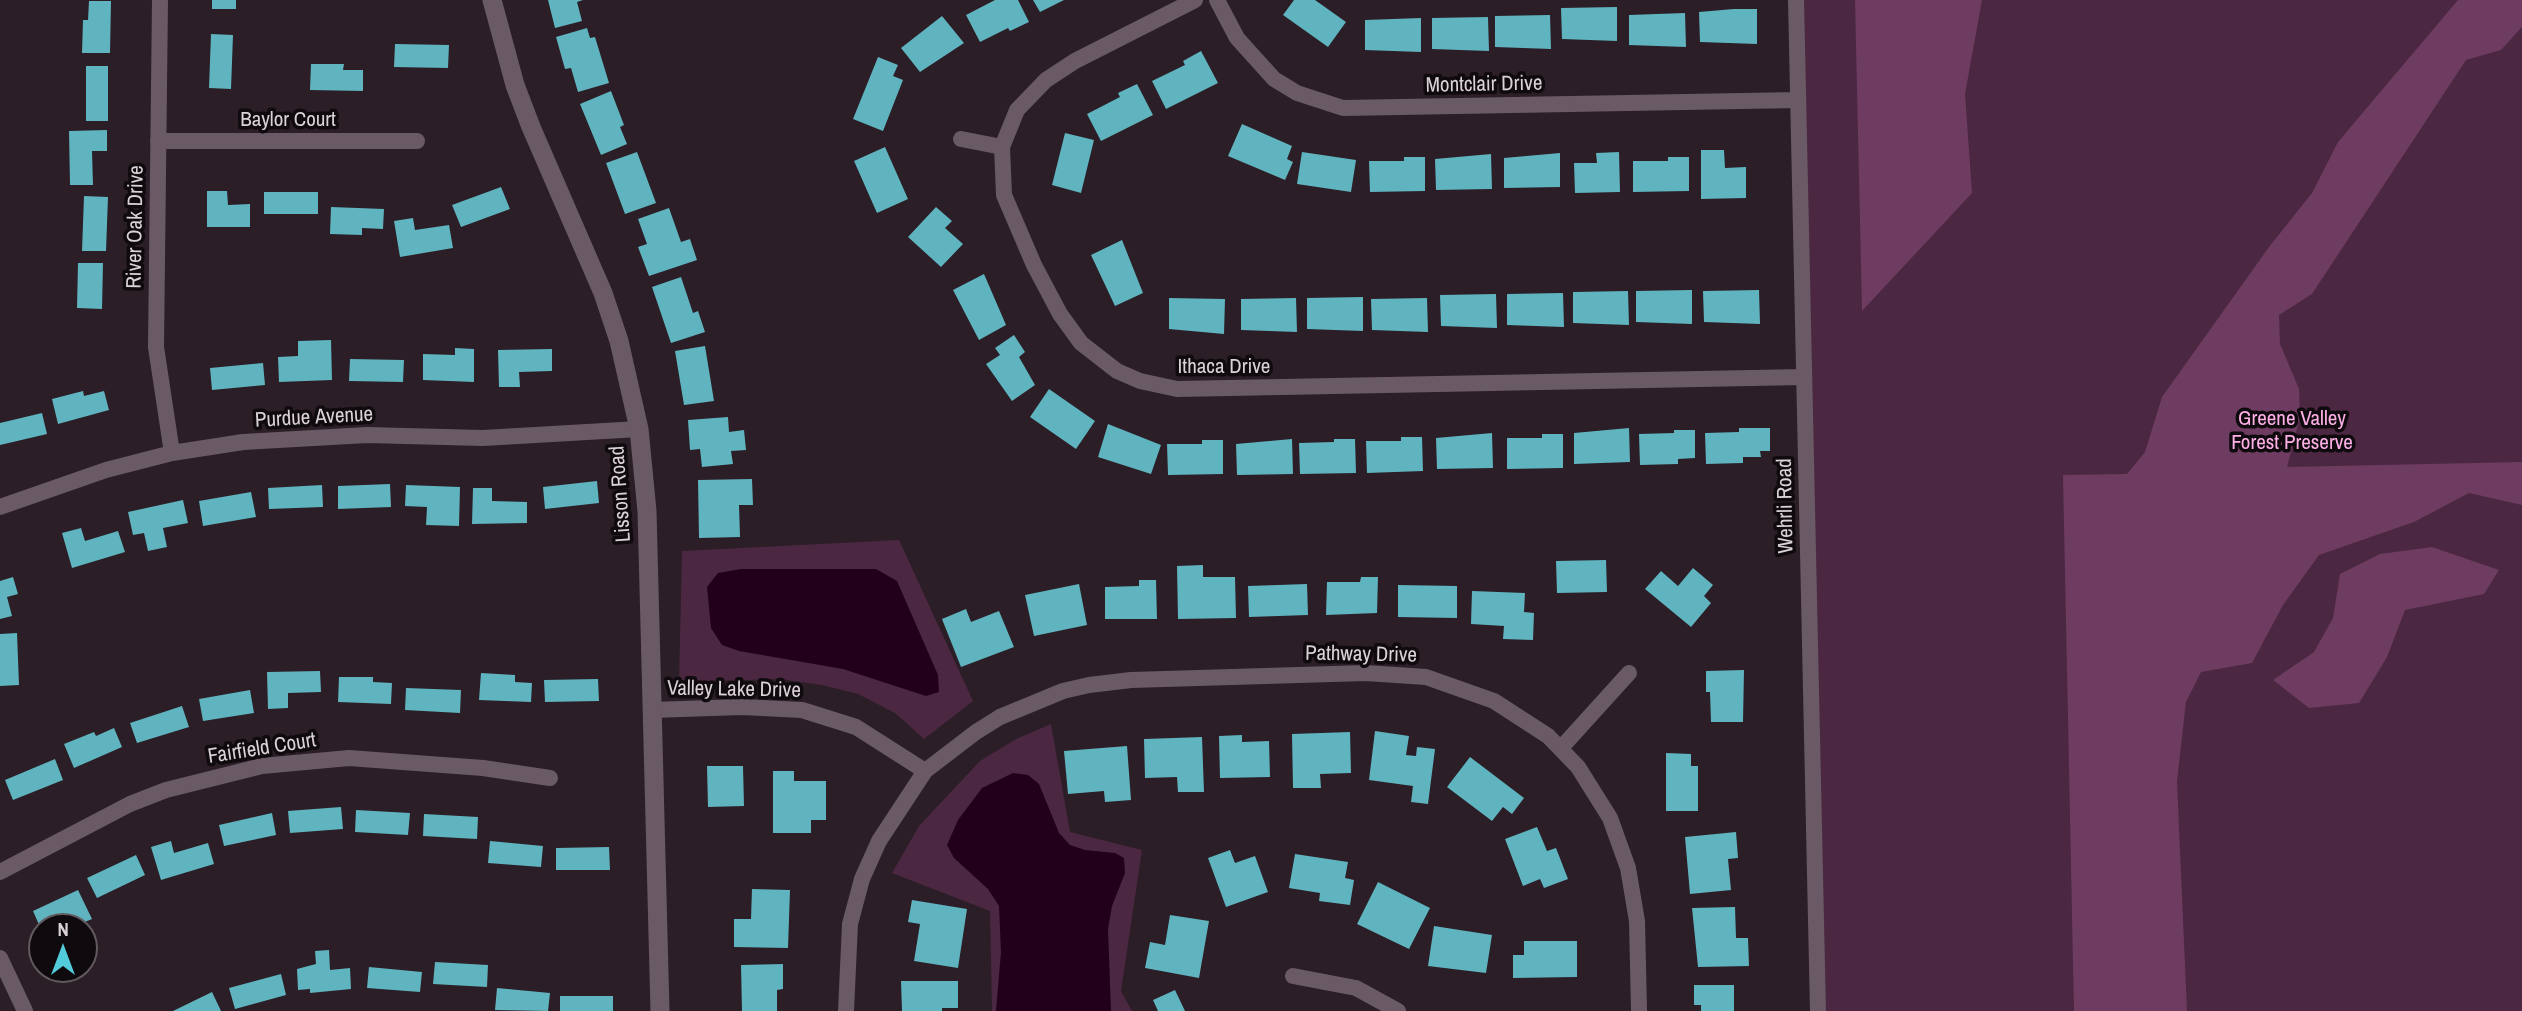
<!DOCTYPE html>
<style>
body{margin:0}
#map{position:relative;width:2522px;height:1011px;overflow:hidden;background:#2b1e26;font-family:"Archivo Narrow",sans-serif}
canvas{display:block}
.north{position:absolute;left:28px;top:913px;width:70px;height:70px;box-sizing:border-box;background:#0f0a0e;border:2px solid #615a5f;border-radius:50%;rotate:0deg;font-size:19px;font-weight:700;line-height:28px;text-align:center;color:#dbd2d8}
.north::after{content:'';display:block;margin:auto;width:24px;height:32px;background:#52cbda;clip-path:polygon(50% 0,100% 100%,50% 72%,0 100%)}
</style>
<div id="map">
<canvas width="2522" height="1011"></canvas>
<div class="north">N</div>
</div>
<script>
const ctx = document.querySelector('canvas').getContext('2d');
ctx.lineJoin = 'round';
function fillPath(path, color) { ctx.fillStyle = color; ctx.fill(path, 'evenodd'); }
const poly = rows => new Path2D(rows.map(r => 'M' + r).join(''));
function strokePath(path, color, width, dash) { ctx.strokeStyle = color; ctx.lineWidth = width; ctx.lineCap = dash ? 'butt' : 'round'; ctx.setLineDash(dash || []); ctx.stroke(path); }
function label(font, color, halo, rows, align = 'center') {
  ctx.font = font + ' "Archivo Narrow",sans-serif'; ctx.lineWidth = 7; ctx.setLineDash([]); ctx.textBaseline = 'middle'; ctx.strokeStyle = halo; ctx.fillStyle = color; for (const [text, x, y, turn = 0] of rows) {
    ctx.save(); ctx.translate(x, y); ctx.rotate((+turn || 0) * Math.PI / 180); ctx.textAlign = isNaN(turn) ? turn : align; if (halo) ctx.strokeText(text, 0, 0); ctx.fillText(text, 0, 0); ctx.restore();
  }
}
const green = poly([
 [1796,0,2522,0,2522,1011,1818,1011],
 [899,540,973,701,924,739,895,713,858,694,822,685,780,679,679,682,682,551],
 [1051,724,1070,832,1142,850,1121,991,1132,1011,992,1011,990,911,892,873,919,826,980,761,1016,739]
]);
const forest = poly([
 [1855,0,1982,0,1965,94,1972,193,1862,311],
 [2458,0,2522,0,2522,27,2501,50,2466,60,2312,294,2279,315,2280,344,2299,389,2300,417,2287,467,2522,462,2522,505,2469,493,2414,522,2319,555,2283,605,2252,663,2201,672,2186,702,2177,781,2187,1011,2074,1011,2063,475,2127,474,2145,452,2162,397,2269,247,2312,193,2338,142],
 [2432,547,2499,570,2484,594,2405,610,2387,657,2359,703,2309,708,2273,680,2314,652,2333,618,2340,574,2380,554]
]);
const water = poly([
 [741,569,876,569,897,581,938,675,939,692,926,696,843,669,739,651,722,645,711,628,707,587,718,573],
 [1013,773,1028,775,1039,784,1059,833,1070,845,1085,850,1115,853,1124,858,1125,873,1112,906,1108,929,1111,1011,996,1011,1001,952,999,906,988,889,954,858,947,845,958,820,982,788]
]);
const building = poly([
 [212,0,236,0,236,9,212,9],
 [548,0,583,0,577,2,582,21,555,28],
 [995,0,1018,0,1029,22,1010,31,1008,28,980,42,966,15],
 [1033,0,1064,0,1040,12],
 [1294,0,1315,0,1346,22,1328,47,1283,15],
 [89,1,111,1,110,53,82,53,83,20,88,20],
 [1617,7,1617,41,1562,39,1561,8],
 [1734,9,1757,9,1757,44,1700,42,1699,12],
 [1685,13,1686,47,1629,45,1629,15],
 [1550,15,1551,49,1495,47,1495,16],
 [942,16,964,43,920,72,901,48],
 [1488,17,1489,51,1432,49,1432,18],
 [1421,18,1421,52,1365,50,1365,20],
 [587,28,590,38,595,37,609,83,578,92,571,68,565,69,556,37],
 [211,34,233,35,231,89,209,88],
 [395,44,449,45,448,68,394,67],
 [1201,51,1218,83,1166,109,1152,81,1185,65,1183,61],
 [878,57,898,65,893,76,903,80,883,131,853,119],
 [311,64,344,64,343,70,363,70,363,91,310,90],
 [86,66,108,66,108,121,86,121],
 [1137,84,1153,115,1101,141,1087,114,1120,97,1118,93],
 [611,91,624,125,620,127,627,144,601,155,580,104],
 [1242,124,1292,146,1287,159,1293,162,1285,180,1228,156],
 [107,130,107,151,92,151,93,185,70,185,69,131],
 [1065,133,1094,140,1081,193,1052,185],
 [885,147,908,199,877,213,854,161],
 [1701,150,1724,150,1725,168,1746,167,1746,198,1701,199],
 [637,152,656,203,625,214,606,163],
 [1302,152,1356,160,1351,192,1297,184],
 [1619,152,1620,192,1575,193,1574,163,1597,163,1596,153],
 [1560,153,1560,187,1504,188,1504,158],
 [1491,154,1492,189,1436,190,1435,159],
 [1404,157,1425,157,1425,191,1370,192,1369,161,1404,161],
 [1668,157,1689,157,1689,191,1633,192,1633,161,1668,161],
 [501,187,510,209,461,227,452,205],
 [207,191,227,191,228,205,250,204,250,227,207,227],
 [264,192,318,192,318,214,264,214],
 [84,196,108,197,106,251,82,251],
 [331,207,384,209,383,229,362,228,362,235,330,234],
 [936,207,952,221,945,228,963,244,941,267,908,237],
 [669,208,681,242,690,239,697,260,649,276,638,247,647,244,638,219],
 [413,218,415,230,449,225,453,248,400,257,394,221],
 [1122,240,1143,293,1115,306,1091,255],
 [78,263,103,263,102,309,77,308],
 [984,274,1006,325,979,340,953,290],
 [681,277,693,313,698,311,705,332,671,343,652,287],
 [1692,290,1692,324,1636,322,1636,291],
 [1759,290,1760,324,1704,322,1703,291],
 [1628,291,1629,325,1573,323,1573,292],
 [1563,293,1564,327,1507,325,1507,294],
 [1496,294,1497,328,1441,326,1440,295],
 [1363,297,1363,331,1307,329,1307,298],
 [1169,298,1225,299,1224,334,1169,329],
 [1296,298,1297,332,1241,330,1241,299],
 [1427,298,1428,332,1372,330,1371,299],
 [1014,335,1025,352,1019,357,1035,385,1012,401,986,364,1000,355,995,348],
 [331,340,332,380,279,382,278,357,298,356,298,341],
 [705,346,714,401,684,405,675,351],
 [455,348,474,349,474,382,423,380,423,354,455,355],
 [552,349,552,371,519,372,520,387,499,387,498,350],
 [350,359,404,360,403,382,349,381],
 [263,363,265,385,212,390,210,368],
 [1049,389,1095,421,1076,449,1030,417],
 [83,391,84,396,104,391,109,410,58,424,52,399],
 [42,413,47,434,0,445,0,423],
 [728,417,729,432,744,430,746,450,731,451,733,464,702,467,700,449,690,450,688,420],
 [1108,424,1161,445,1151,474,1098,457],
 [1629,428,1630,462,1574,464,1574,433],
 [1739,428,1770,428,1770,451,1760,451,1761,457,1743,457,1743,463,1706,464,1705,433,1739,432],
 [1674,430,1695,430,1695,458,1678,459,1678,464,1640,465,1639,434,1674,433],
 [1492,433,1493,468,1437,469,1436,438],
 [1542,434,1563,434,1563,468,1507,469,1507,438,1542,438],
 [1401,437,1422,437,1423,471,1367,473,1366,441,1401,441],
 [1292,439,1293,474,1237,475,1236,444],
 [1334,439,1355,439,1356,473,1300,474,1299,443,1334,442],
 [1202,440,1223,440,1223,474,1168,475,1167,444,1202,444],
 [752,479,753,505,739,505,740,537,699,538,698,480],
 [597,481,599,503,545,509,543,487],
 [390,484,391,507,338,509,338,486],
 [322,485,323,507,269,509,268,488],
 [406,485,460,487,459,526,426,525,427,507,405,506],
 [473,488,492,488,492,501,527,502,527,523,472,524],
 [251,492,256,517,203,526,199,501],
 [183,500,188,523,163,528,167,547,148,551,144,533,133,535,128,512],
 [81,528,85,541,118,531,125,552,72,568,62,533],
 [1606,560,1607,592,1557,593,1556,561],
 [1203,565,1203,577,1235,577,1236,618,1178,619,1177,566],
 [1693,568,1713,585,1704,596,1711,603,1691,627,1645,589,1661,571,1678,586],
 [13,577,18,594,7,597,12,616,0,619,0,581],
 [1361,577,1378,577,1377,613,1326,615,1327,582,1360,582],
 [1139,580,1156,580,1157,619,1105,619,1105,587,1139,586],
 [1079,584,1087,625,1034,636,1025,595],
 [1307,584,1308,615,1249,617,1248,586],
 [1398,585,1457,586,1457,618,1398,617],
 [1472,591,1525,593,1524,612,1534,613,1533,640,1503,639,1504,626,1471,624],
 [966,609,971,622,999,611,1014,647,961,667,942,619],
 [17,633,19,685,0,686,0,634],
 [1744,670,1743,722,1711,722,1710,692,1706,692,1706,671],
 [320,671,321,692,288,693,288,708,268,709,267,672],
 [481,673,515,675,515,682,532,683,531,702,479,700],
 [339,677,373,677,373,682,392,683,391,704,338,702],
 [598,679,599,701,545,702,544,680],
 [406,688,461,690,460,713,405,710],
 [250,690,254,713,203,721,199,699],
 [182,706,189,727,137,743,130,723],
 [114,728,122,747,74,768,64,744,94,732,96,736],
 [1375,731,1409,736,1406,755,1416,756,1417,747,1435,749,1428,804,1411,802,1413,786,1369,780],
 [1350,732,1351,773,1320,774,1321,788,1293,788,1292,734],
 [1242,735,1242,742,1269,741,1270,777,1220,778,1219,736],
 [1202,737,1204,792,1178,792,1177,777,1145,778,1144,739],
 [1127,746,1131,800,1105,802,1104,791,1068,794,1064,751],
 [1666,753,1691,754,1691,766,1698,766,1698,811,1666,811],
 [1470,757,1524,798,1512,814,1503,807,1492,821,1447,787],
 [55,759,63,780,13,800,5,780],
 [707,766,743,766,744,806,708,807],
 [773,771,794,771,794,781,826,781,826,820,811,820,811,833,773,833],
 [341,807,343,829,290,833,288,811],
 [356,810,410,813,408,835,355,832],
 [272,813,276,835,224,846,219,825],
 [424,814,478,817,477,839,423,836],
 [1537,827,1547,851,1556,848,1568,879,1544,888,1540,879,1523,886,1505,839],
 [1736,832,1738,858,1728,859,1731,890,1690,894,1685,837],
 [171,841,174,853,208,843,214,864,161,880,151,847],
 [490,841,543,846,541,867,488,863],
 [609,847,610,870,556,870,556,848],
 [1230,850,1235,863,1255,856,1268,892,1226,907,1208,858],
 [1295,854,1348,862,1345,878,1354,880,1350,905,1319,901,1320,893,1289,888],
 [136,855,145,875,97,898,87,878],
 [1378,882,1430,908,1409,949,1357,924],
 [752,889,790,890,788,948,734,947,734,919,751,919],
 [78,890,92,919,75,926,74,922,63,927,40,927,33,911],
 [912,900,967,909,958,968,914,961,920,924,908,922],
 [1735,907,1736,938,1748,938,1749,966,1698,967,1692,908],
 [1170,915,1209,921,1199,978,1145,968,1150,942,1165,945],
 [1434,926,1492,935,1486,973,1428,966],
 [1524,941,1577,941,1577,977,1513,978,1513,955,1524,955],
 [329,950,330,970,350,968,351,989,310,993,310,989,298,990,297,969,316,964,315,951],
 [435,962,488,965,487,987,433,984],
 [783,964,783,989,777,990,777,1011,742,1011,741,965],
 [369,967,422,972,420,992,367,988],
 [281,974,286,995,235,1009,229,988],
 [901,981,958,981,958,1008,942,1008,942,1011,902,1011],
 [1694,985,1734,985,1734,1011,1701,1011,1701,1005,1694,1005],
 [497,988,550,993,548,1011,495,1010],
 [1175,990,1185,1011,1158,1011,1153,1000],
 [212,992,221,1011,173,1011],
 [560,996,613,996,613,1011,560,1011]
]);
const minor = poly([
 [160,0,156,347,172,453],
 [1195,0,1075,61,1046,80,1017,110,1002,147,1004,195,1034,265,1060,314,1081,343,1117,371,1140,381,1177,389,1804,377],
 [1217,0,1237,38,1274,79,1297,93,1343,108,1798,100],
 [1796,0,1818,1011],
 [961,139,1002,147],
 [158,141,417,141],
 [0,507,106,470,172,453,243,442,367,435,483,438,639,429],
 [652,710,742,707,802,710,856,727,925,771],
 [1561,748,1629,673],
 [0,872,130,804,166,790,262,766,349,758,483,768,550,778],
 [0,958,25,1011],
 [1293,976,1356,988,1398,1011],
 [846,1011,850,924,862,879,879,841,925,771,976,732,1000,717,1063,691,1089,685,1131,680,1366,673,1426,677,1494,701,1548,736,1578,767,1610,818,1628,868,1637,921,1639,1011]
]);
const tertiary = poly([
 [492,0,515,85,531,127,603,293,619,341,639,429,647,511,660,1011]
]);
const streetNames = [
 ["Montclair Drive",1484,85,-1],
 ["Baylor Court",288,120],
 ["River Oak Drive",136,227,-89],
 ["Ithaca Drive",1224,367],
 ["Purdue Avenue",314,418,-3],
 ["Lisson Road",621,494,-94],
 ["Wehrli Road",1786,506,-91],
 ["Pathway Drive",1361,655,1],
 ["Valley Lake Drive",734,690,1],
 ["Fairfield Court",262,749,-9]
];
const parkNames = [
 ["Greene Valley",2292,419],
 ["Forest Preserve",2292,443]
];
fillPath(green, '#4b2741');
fillPath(forest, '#6e3c60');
fillPath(water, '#22001a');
fillPath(building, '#5fb4bf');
strokePath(minor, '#6a5a65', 16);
strokePath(tertiary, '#6a5a65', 19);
label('21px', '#dbd2d8', '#0f0a0e', streetNames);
label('21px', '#feb0e6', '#0f0a0e', parkNames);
</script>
